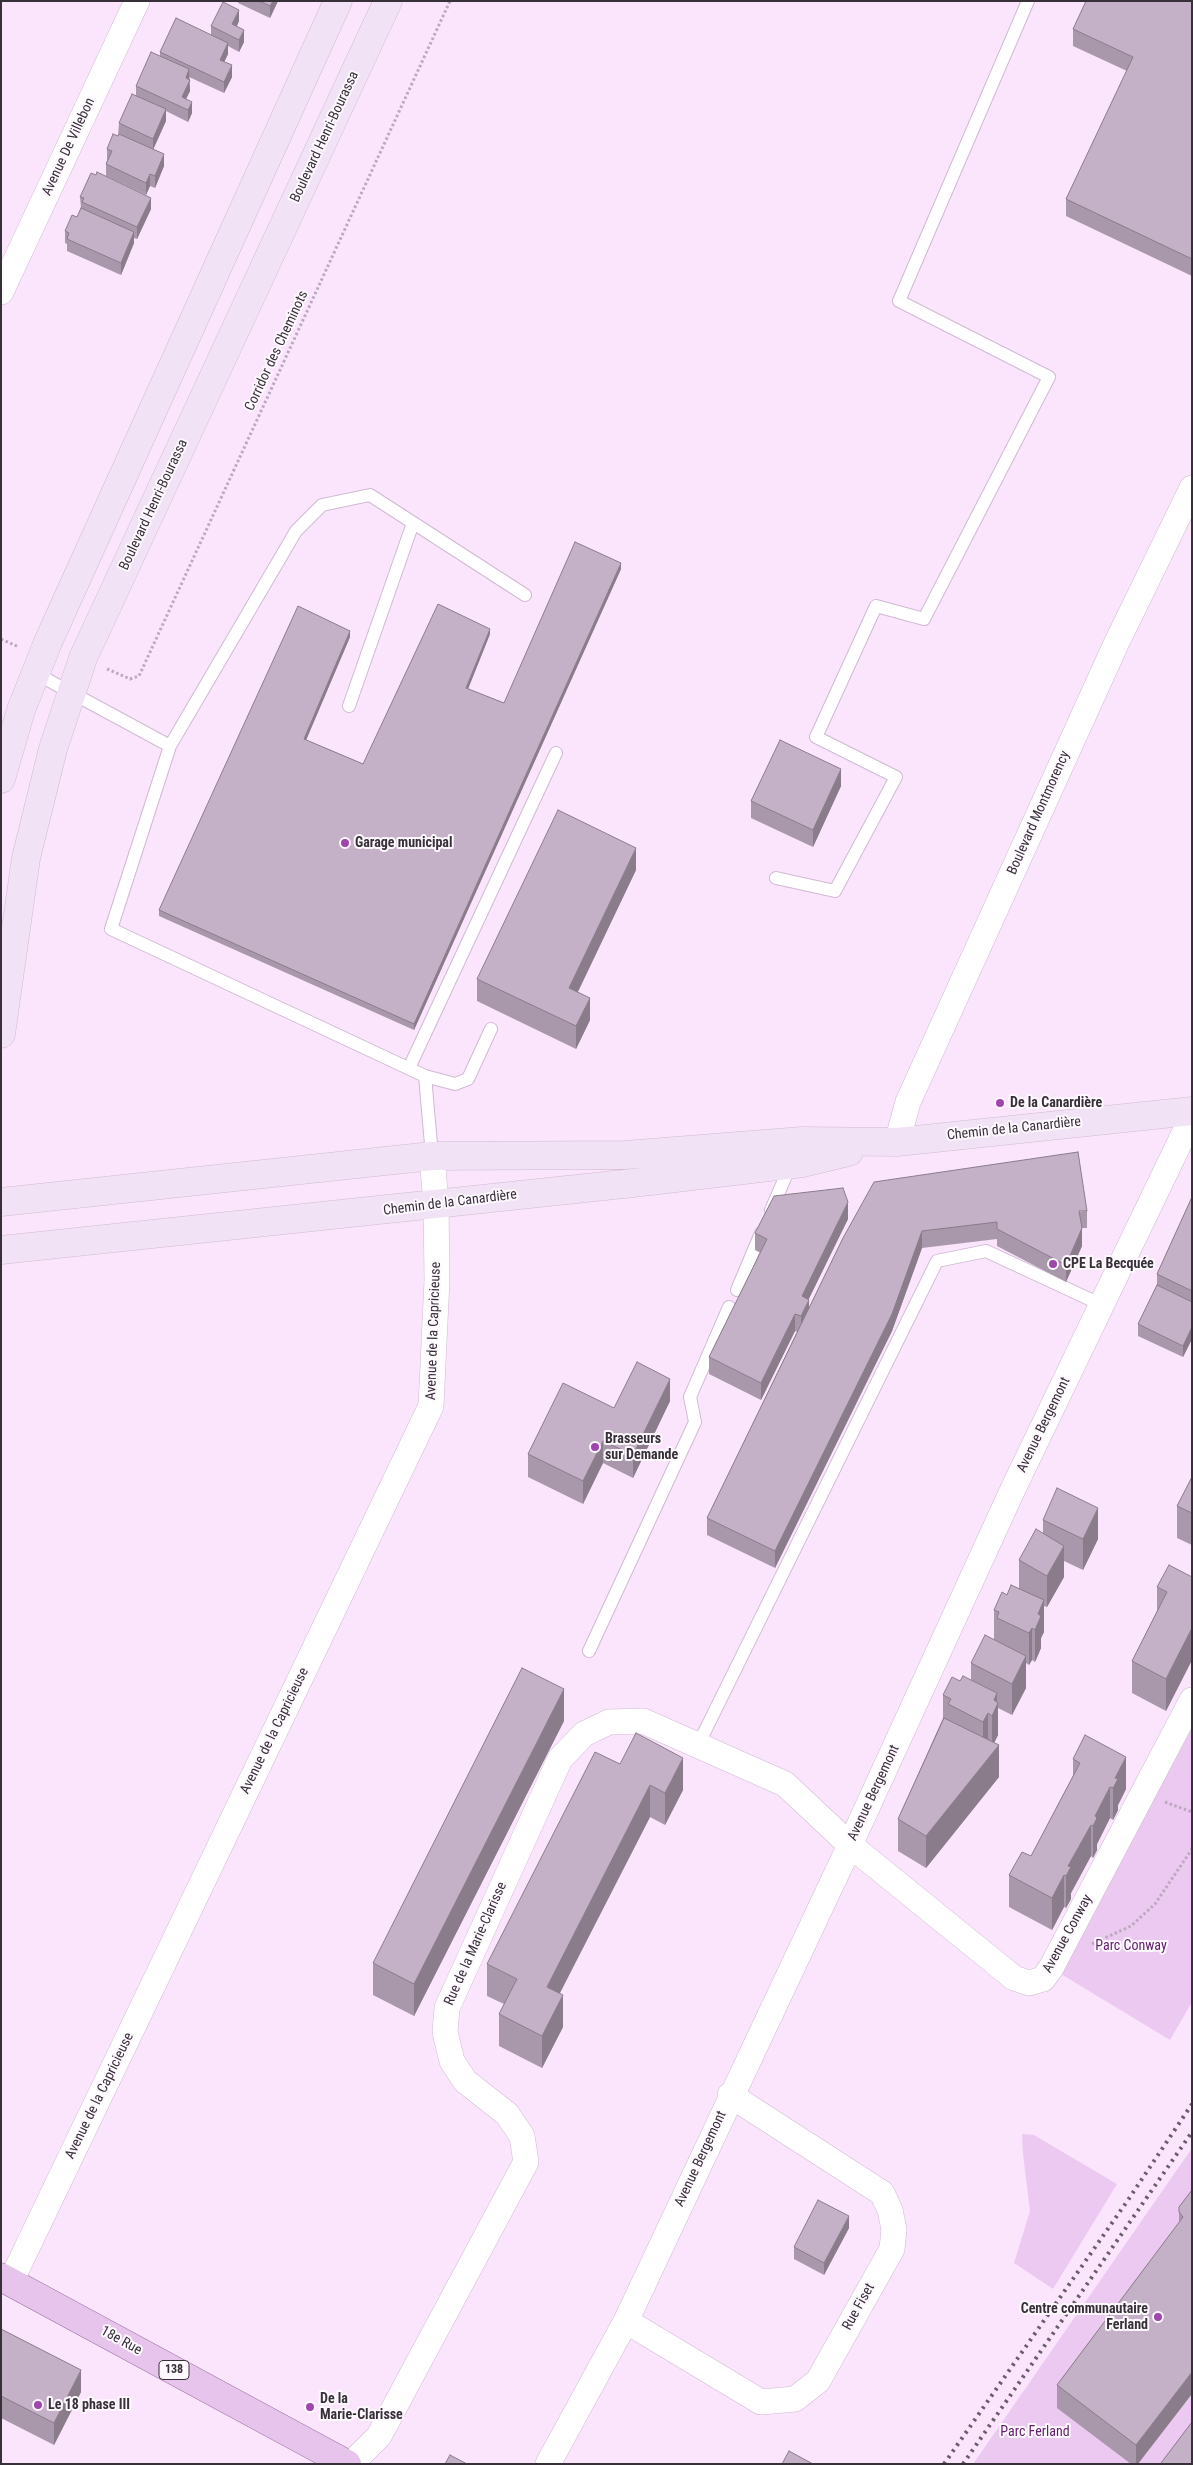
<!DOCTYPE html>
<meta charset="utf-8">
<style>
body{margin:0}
#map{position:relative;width:1193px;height:2465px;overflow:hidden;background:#fbe5fd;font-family:"Roboto Condensed",sans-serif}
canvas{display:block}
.frame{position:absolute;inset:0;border:2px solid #383039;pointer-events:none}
</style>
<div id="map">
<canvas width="1193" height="2465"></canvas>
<div class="frame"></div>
</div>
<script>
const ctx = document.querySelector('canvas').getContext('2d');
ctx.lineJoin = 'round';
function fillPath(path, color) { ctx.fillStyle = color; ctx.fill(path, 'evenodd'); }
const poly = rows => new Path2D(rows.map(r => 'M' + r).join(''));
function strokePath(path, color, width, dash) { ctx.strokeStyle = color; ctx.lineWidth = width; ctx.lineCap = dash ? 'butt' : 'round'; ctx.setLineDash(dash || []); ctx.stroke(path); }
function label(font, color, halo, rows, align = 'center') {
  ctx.font = font + ' "Roboto Condensed",sans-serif'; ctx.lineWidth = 4; ctx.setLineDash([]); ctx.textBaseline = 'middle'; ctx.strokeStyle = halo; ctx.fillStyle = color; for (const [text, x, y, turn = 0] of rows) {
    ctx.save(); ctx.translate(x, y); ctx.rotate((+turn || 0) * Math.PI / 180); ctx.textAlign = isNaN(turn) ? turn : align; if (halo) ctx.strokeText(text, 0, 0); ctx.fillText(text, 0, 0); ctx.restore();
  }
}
const green = poly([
 [1192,1700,1192,2002,1170,2040,1051,1968],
 [1022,2134,1034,2135,1117,2184,1053,2289,1014,2263,1030,2211,1023,2154],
 [1192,2148,1192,2213,1131,2464,973,2464],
 [1192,2394,1192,2445,1177,2464,1138,2464]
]);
const path = poly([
 [1,639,19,647],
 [107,669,130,679,139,676,450,1],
 [1165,1802,1192,1812],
 [1092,1944,1131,1926,1155,1904,1192,1849]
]);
const lane = poly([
 [35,673,170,746],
 [349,706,413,523],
 [776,878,835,891,896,777,816,737,876,606,924,619,1049,377,899,301,1028,1],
 [409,1068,556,753],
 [425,1076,455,1084,468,1079,491,1029],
 [432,1156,425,1076,111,929,170,746,296,531,322,505,370,495,525,595],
 [771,1210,791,1164],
 [737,1290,761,1233],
 [589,1651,695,1422,690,1397,729,1307],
 [698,1745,937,1261,986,1251,1102,1305]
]);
const street = poly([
 [1,292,137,1],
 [897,1142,908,1102,1116,644,1192,488],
 [11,2281,431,1406,437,1280,436,1204,432,1156],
 [626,2321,761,2402,795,2399,818,2381,892,2249,894,2229,890,2210,882,2193,730,2095],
 [351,2464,379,2436,526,2162,522,2136,507,2114,465,2081,452,2061,445,2032,447,2008,560,1759,584,1734,609,1722,643,1721,785,1784,850,1845,1014,1978,1029,1983,1043,1979,1051,1968,1192,1700],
 [548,2464,626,2321,850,1845,1013,1489,1192,1117]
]);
const secondary = poly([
 [1,779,21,710,48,642,338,1],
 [1,1034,26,858,53,749,83,658,388,1],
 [1,1202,432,1156,625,1155,802,1141,897,1142,1192,1111],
 [1,1250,633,1183,803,1163,849,1152]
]);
const primary = poly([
 [1,2277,347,2464]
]);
const rail = poly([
 [944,2464,1128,2200,1192,2104],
 [963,2464,1192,2132]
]);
const wall = poly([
 [238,1,278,1,270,18,238,3],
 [1192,1,1192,276,1066,216,1066,199,1127,71,1073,46,1073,29],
 [239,21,237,26,244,42,239,52,228,46,228,54,224,62,232,77,224,93,189,77,190,91,186,99,192,113,188,122,166,111,166,121,153,149,164,166,155,188,150,186,146,195,106,176,151,209,137,239,134,238,134,243,121,275,67,251,67,244,65,243,65,231,77,217,81,208,80,197,96,175,106,176,106,164,107,161,107,149,118,136,119,123,136,96,136,86,160,56,160,52,211,35,211,26],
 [621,569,414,1030,159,916,159,910,350,637,306,740,363,764,490,634,468,689,504,703],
 [841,786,813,847,751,818,751,801],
 [636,870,578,992,590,1020,576,1049,477,1001,477,979],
 [1192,1197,1192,1339,1183,1357,1138,1336,1138,1324,1157,1285,1157,1274],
 [1087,1211,1087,1228,1082,1228,1082,1246,1066,1282,997,1246,997,1239,922,1248,892,1331,775,1568,707,1535,707,1518,797,1332,795,1331,761,1400,709,1374,709,1357,761,1253,755,1250,755,1233,848,1219,808,1300,809,1308,843,1238],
 [670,1401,633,1478,603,1463,583,1504,528,1477,528,1454,614,1408],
 [1192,1477,1192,1545,1177,1538,1177,1506],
 [1043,1520,1098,1539,1083,1570,1064,1561,1064,1577,1047,1607,1044,1606,1044,1632,1041,1638,1041,1648,1035,1662,1032,1660,1029,1665,1026,1663,1026,1688,1012,1715,998,1708,998,1735,994,1743,999,1777,926,1868,898,1851,898,1819,943,1718,943,1695,960,1681,971,1680,971,1663,994,1640,994,1610,1007,1595,1019,1589,1019,1560,1043,1533],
 [1192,1577,1192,1660,1166,1711,1132,1693,1132,1661,1157,1611,1157,1587],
 [564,1721,414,2016,373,1995,373,1963],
 [1073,1759,1126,1789,1118,1805,1118,1810,1113,1820,1110,1818,1097,1844,1097,1850,1093,1858,1091,1856,1071,1893,1071,1899,1066,1908,1064,1907,1052,1930,1009,1907,1009,1875,1031,1856,1073,1776],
 [620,1764,683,1790,665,1825,650,1817,560,1993,563,2027,542,2068,499,2046,499,2014,504,2004,487,1996,487,1964],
 [1192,2190,1138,2464,1131,2464,1057,2408,1057,2385,1179,2223,1179,2207],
 [849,2228,824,2275,794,2259,794,2247],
 [1,2329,81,2392,54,2445,1,2418]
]);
const shadedWall = poly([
 [273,1,278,1,270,18,270,6],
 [239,10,239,21,232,36,232,24],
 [244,30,244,42,239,52,239,40],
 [228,43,228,54,220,71,220,60],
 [232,65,232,77,224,93,224,82],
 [189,69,190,91,182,107,182,97,186,78],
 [192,102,192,113,188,122,188,110],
 [166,109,166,121,153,150,153,139],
 [164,154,164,166,155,188,155,176],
 [150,174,150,186,146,195,146,183],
 [151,198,151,209,137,239,137,227],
 [134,232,134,243,121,275,121,263],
 [621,563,621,569,414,1030,414,1024],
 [490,629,490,634,466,694,466,688],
 [350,631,350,637,304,745,304,739],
 [841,769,841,786,813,847,813,830],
 [636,848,636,870,569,1010,569,988],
 [590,998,590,1020,576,1049,576,1026],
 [848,1202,848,1219,802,1313,802,1296],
 [1082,1228,1082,1246,1066,1282,1066,1265],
 [922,1231,922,1248,892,1331,775,1568,775,1551],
 [809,1300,809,1317,801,1333,801,1316],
 [795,1314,795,1331,761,1400,761,1383],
 [1192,1327,1192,1339,1183,1357,1183,1346],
 [670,1379,670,1401,633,1478,633,1455],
 [603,1441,603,1463,583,1504,583,1481],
 [1098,1508,1098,1539,1083,1570,1083,1539],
 [1064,1546,1064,1577,1047,1607,1047,1576],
 [1044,1600,1044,1632,1041,1638,1041,1648,1035,1662,1035,1630,1038,1614],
 [1032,1628,1032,1660,1029,1665,1029,1633],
 [1192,1628,1192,1660,1166,1711,1166,1679],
 [1026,1656,1026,1688,1012,1715,1012,1684],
 [564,1689,564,1721,414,2016,414,1984],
 [997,1693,997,1706,998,1703,998,1735,992,1747,992,1716,994,1700],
 [988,1713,988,1745,983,1754,983,1722],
 [999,1745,999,1777,926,1868,926,1836],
 [1126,1757,1126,1789,1118,1805,1118,1810,1113,1820,1113,1788,1115,1778],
 [683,1758,683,1790,665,1825,665,1793],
 [650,1785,650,1817,547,2018,547,1987],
 [1110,1787,1110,1818,1097,1844,1097,1850,1093,1858,1093,1826,1095,1816],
 [1091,1825,1091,1856,1071,1893,1071,1899,1066,1908,1066,1876,1068,1866],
 [1064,1875,1064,1907,1052,1930,1052,1898],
 [563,1995,563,2027,542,2068,542,2036],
 [849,2216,849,2228,824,2275,824,2263],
 [81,2370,81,2392,54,2445,54,2423],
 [1192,2372,1192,2394,1138,2464,1136,2464,1136,2445]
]);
const building = poly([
 [259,1,273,1,270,6,259,1],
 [1086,1,1192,1,1192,259,1066,199,1133,57,1073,29,1086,1],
 [223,2,239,10,232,24,244,30,239,40,211,26,223,2],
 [176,18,228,43,220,60,232,65,224,82,160,52,176,18],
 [151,52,189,69,186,78,190,80,182,97,192,102,188,110,136,86,151,52],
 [132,94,166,109,153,139,119,123,132,94],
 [113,134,118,136,119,134,164,154,155,176,150,174,146,183,106,164,112,151,107,149,113,134],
 [97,172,151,198,137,227,82,202,84,198,80,197,91,173,96,175,97,172],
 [81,208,134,232,121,263,67,239,69,233,65,231,72,215,77,217,81,208],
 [575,542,621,563,414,1024,159,910,298,606,350,631,304,739,363,764,438,604,490,629,466,688,504,703,575,542],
 [780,740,841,769,813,830,751,801,780,740],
 [558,810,636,848,569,988,590,998,576,1026,477,979,558,810],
 [1078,1152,1087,1211,1079,1211,1082,1228,1066,1265,997,1229,997,1222,922,1231,892,1314,775,1551,707,1518,843,1238,874,1182,1078,1152],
 [843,1188,848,1202,802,1296,809,1300,801,1316,795,1314,761,1383,709,1357,767,1239,755,1233,774,1196,843,1188],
 [1192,1197,1192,1291,1157,1274,1192,1197],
 [1157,1285,1192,1302,1192,1327,1183,1346,1138,1324,1157,1285],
 [637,1362,670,1379,633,1455,603,1441,583,1481,528,1454,563,1383,614,1408,637,1362],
 [1192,1477,1192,1513,1177,1506,1192,1477],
 [1057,1488,1098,1508,1083,1539,1043,1520,1057,1488],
 [1036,1529,1064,1546,1047,1576,1019,1560,1036,1529],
 [1169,1565,1192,1577,1192,1628,1166,1679,1132,1661,1167,1592,1157,1587,1169,1565],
 [1011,1585,1044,1600,1038,1614,1041,1616,1035,1630,1032,1628,1029,1633,997,1618,999,1612,994,1610,1002,1592,1007,1595,1011,1585],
 [985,1635,1026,1656,1012,1684,971,1663,985,1635],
 [522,1668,564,1689,414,1984,373,1963,522,1668],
 [963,1676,997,1693,994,1700,998,1703,992,1716,988,1713,983,1722,948,1704,951,1699,943,1695,952,1677,960,1681,963,1676],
 [944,1718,999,1745,926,1836,898,1819,944,1718],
 [636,1733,683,1758,665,1793,650,1785,547,1987,563,1995,542,2036,499,2014,517,1979,487,1964,595,1752,620,1764,636,1733],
 [1085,1735,1126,1757,1115,1778,1118,1779,1113,1788,1110,1787,1095,1816,1097,1818,1093,1826,1091,1825,1068,1866,1071,1867,1066,1876,1064,1875,1052,1898,1009,1875,1022,1852,1031,1856,1080,1763,1073,1759,1085,1735],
 [1192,2190,1192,2372,1136,2445,1057,2385,1183,2217,1179,2212,1179,2207,1192,2190],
 [818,2200,849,2216,824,2263,794,2247,818,2200],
 [1,2329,81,2370,54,2423,1,2396,1,2329],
 [1192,2422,1192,2464,1161,2464,1161,2463,1192,2422],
 [789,2451,813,2464,782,2464,789,2451],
 [450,2455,467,2464,445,2464,450,2455]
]);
const markers = [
 [345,843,5,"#a044ae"],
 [1000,1103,5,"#a044ae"],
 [1053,1264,5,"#a044ae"],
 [595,1447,5,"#a044ae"],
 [1158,2317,5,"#a044ae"],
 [38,2405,5,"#a044ae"],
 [310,2407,5,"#a044ae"]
];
const shields = [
 [174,2370,30]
];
const shieldNames = [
 ["138",174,2370]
];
const streetNames = [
 ["Boulevard Henri-Bourassa",325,137,-65],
 ["Avenue De Villebon",69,147,-65],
 ["Corridor des Cheminots",277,351,-65],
 ["Boulevard Henri-Bourassa",154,505,-65],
 ["Boulevard Montmorency",1039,813,-66],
 ["Chemin de la Canardière",1014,1129,-6],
 ["Chemin de la Canardière",450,1203,-7],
 ["Avenue de la Capricieuse",434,1331,-88],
 ["Avenue Bergemont",1044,1425,-64],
 ["Avenue de la Capricieuse",275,1731,-64],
 ["Avenue Bergemont",874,1793,-65],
 ["Avenue Conway",1068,1934,-61],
 ["Rue de la Marie-Clarisse",476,1944,-66],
 ["Avenue de la Capricieuse",100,2096,-64],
 ["Avenue Bergemont",701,2159,-65],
 ["Rue Fiset",859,2307,-61],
 ["18e Rue",121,2341,29]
];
const poiNames = [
 ["Garage municipal",355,843],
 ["De la Canardière",1010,1103],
 ["CPE La Becquée",1063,1264],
 ["Brasseurs",605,1439],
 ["sur Demande",605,1455],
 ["Centre communautaire",1148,2309,"right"],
 ["Ferland",1148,2325,"right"],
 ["De la",320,2399],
 ["Marie-Clarisse",320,2415],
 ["Le 18 phase III",48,2405]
];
const parkNames = [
 ["Parc Conway",1131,1946],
 ["Parc Ferland",1035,2432]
];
fillPath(green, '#ecc9f1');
strokePath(lane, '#cfbad1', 14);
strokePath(street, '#cfbad1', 26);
strokePath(secondary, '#cfbad1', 29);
strokePath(primary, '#9e77a4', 29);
strokePath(path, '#bbaabd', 3, [2.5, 2.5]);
strokePath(lane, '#fff', 12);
strokePath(street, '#fff', 25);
strokePath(secondary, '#f2e2f5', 28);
strokePath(primary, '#e6c4eb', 28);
strokePath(rail, '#695d6a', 4, [2.5, 5]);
fillPath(wall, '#a998ab');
fillPath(shadedWall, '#8a7c8b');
fillPath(building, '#c5b1c7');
strokePath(building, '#8a7c8b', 1);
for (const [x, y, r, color] of markers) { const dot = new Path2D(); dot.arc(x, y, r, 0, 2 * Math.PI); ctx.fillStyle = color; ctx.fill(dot); strokePath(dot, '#fdf9fe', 2); }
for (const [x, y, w] of shields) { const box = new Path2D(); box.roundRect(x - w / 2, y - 9.5, w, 19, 4); ctx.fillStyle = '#fdf9fe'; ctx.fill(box); strokePath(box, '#383039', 1); }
label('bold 12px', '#383039', null, shieldNames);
label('14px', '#383039', '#fdf9fe', streetNames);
label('bold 14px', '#383039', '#fdf9fe', poiNames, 'left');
label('14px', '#64206e', '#fdf9fe', parkNames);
</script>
